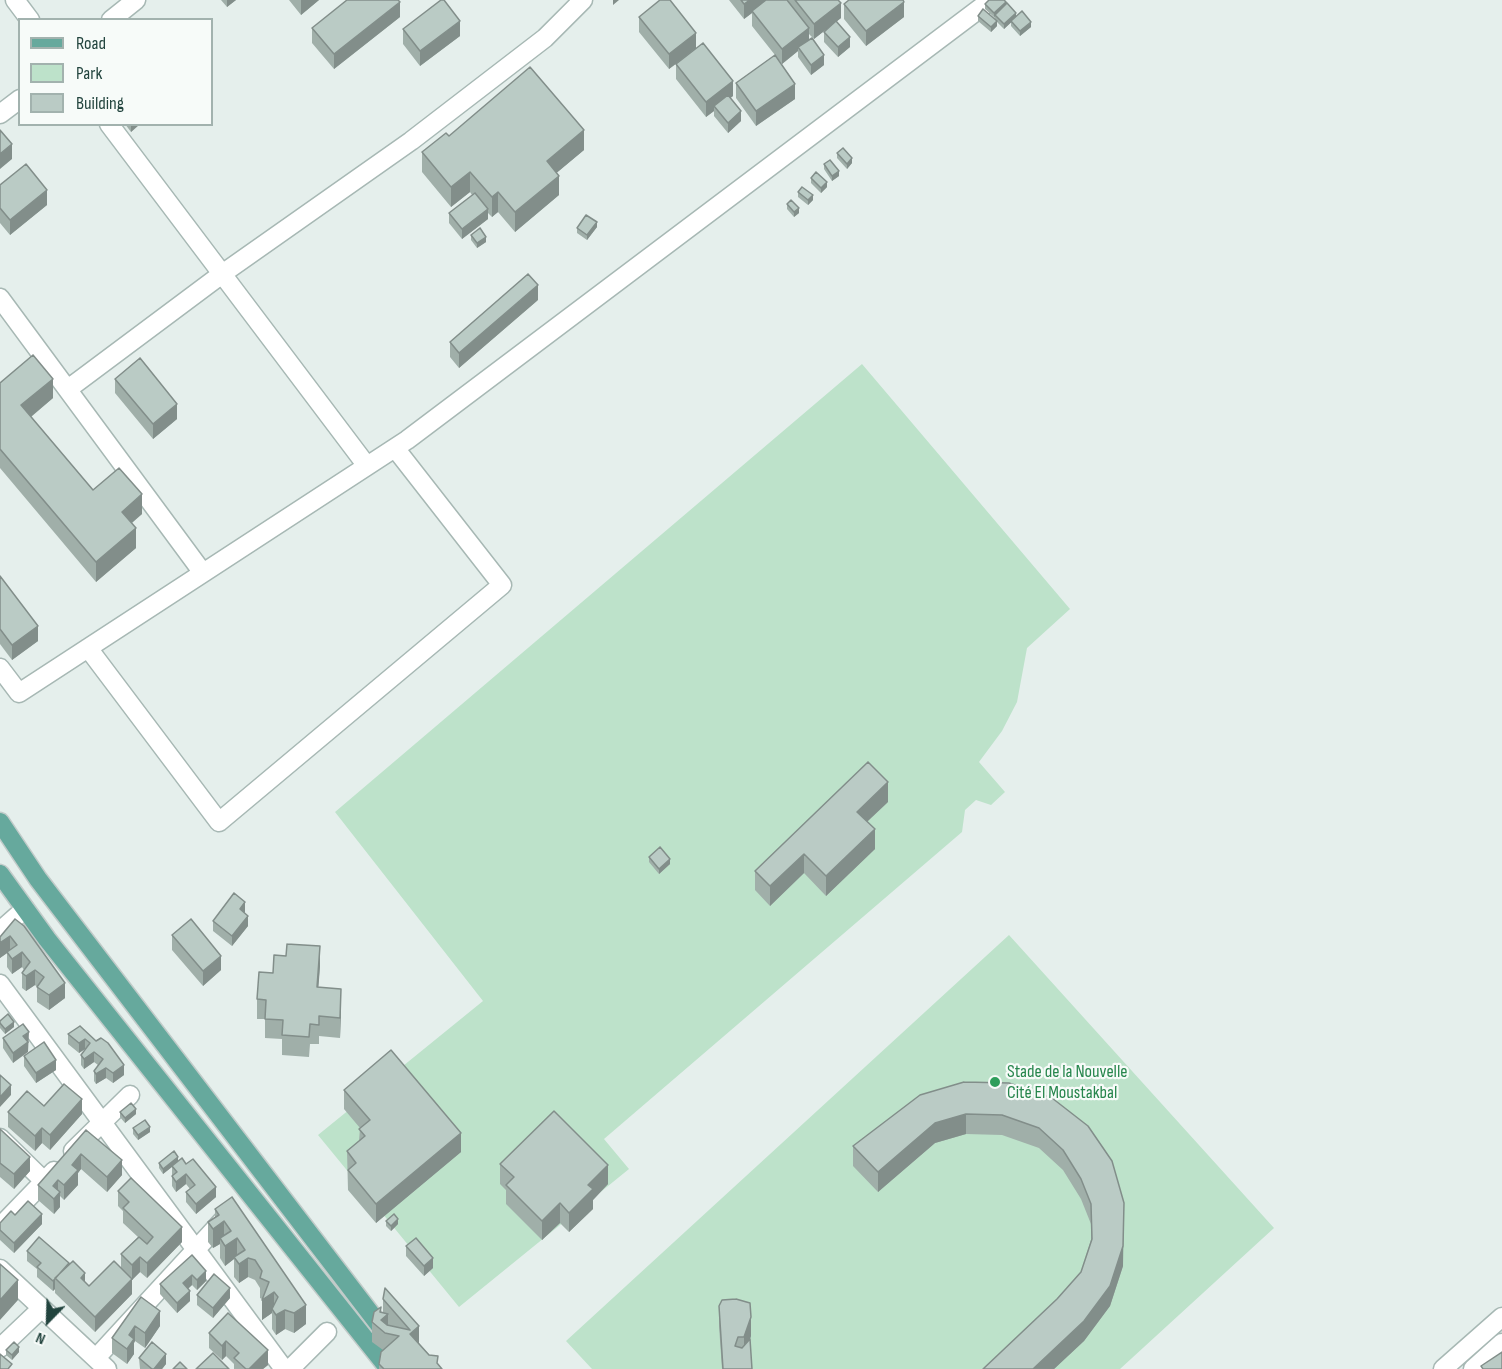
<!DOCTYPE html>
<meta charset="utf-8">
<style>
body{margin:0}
#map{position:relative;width:1502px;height:1369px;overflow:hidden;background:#e5efec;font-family:"Sofia Sans Condensed",sans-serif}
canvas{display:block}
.legend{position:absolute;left:18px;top:18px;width:195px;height:108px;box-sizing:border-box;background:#f7fbf9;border:2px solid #a2b2ae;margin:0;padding:8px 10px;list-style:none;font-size:18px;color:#22443e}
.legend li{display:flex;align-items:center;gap:12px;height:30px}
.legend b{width:30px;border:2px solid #a2b2ae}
.north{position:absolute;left:18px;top:1291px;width:60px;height:60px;-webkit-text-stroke:4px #f7fbf9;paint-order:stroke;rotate:203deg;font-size:16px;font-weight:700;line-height:24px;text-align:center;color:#22443e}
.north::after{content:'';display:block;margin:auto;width:21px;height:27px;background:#22443e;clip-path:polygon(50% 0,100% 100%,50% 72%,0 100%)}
</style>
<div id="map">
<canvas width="1502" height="1369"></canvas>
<ul class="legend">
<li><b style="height:8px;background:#66a99d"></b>Road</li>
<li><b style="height:16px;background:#bde2ca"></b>Park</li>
<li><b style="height:16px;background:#bacbc5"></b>Building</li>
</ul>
<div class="north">N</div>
</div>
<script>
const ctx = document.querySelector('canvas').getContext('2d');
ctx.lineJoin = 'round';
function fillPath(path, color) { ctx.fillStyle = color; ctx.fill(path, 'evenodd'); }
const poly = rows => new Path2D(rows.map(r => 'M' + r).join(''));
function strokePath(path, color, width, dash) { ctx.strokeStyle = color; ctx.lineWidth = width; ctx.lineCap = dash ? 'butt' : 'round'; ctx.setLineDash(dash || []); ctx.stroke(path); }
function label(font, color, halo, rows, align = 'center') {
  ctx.font = font + ' "Sofia Sans Condensed",sans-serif'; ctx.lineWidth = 4.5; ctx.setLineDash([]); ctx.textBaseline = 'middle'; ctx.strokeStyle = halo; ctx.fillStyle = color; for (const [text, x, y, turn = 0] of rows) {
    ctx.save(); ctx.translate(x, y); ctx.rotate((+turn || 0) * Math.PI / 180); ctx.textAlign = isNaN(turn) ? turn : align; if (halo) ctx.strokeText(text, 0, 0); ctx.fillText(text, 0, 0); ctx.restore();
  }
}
const green = poly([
 [862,364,1070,609,1027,648,1017,702,1002,731,979,762,1005,792,991,805,976,800,965,810,962,832,604,1139,629,1169,459,1307,318,1135,483,1001,335,812],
 [1009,935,1274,1228,1120,1369,592,1369,566,1341]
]);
const minor = poly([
 [15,0,30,20],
 [111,20,136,0],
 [0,114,20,99],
 [109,124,367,466],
 [0,298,203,573],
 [68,389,222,274,411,141,545,38,583,0],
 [88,648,219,822,502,585,395,448],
 [0,668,19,693,407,440,991,0],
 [0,931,25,909],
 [0,984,284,1369],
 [0,1138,44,1181],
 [73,1151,130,1095],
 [0,1227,54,1171],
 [0,1269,107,1369],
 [0,1348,42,1308],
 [96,1358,223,1220],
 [290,1369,327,1332],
 [1443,1369,1502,1317],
 [1473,1369,1502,1343]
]);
const major = poly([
 [0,822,38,879,413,1369],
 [0,874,47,939,389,1369]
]);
const wall = poly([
 [221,0,236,0,227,7],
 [289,0,319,0,301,15],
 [729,0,838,0,841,18,836,22,850,47,838,57,824,42,824,32,830,26,814,39,809,34,809,39,824,65,811,75,798,57,798,51,782,64,776,56,795,99,756,126,736,98,736,83,775,55,752,26,752,13,744,19],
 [844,4,904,17,866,46,844,19],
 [985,4,1006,4,1016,17,1031,27,1020,36,1011,26,1011,22,1004,29,997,22,997,26,991,32,978,21,978,16,995,20,995,18,985,9],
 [400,17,334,69,312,43,312,28],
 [639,17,696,48,733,96,730,98,741,121,728,133,714,116,714,111,706,117,676,79,676,64,669,69,639,32],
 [403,29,460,36,420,66,403,44],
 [125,124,140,124,131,132],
 [449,136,584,150,556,173,559,195,515,232,498,212,492,217,488,213,488,219,462,239,449,223,449,213,472,195,470,192,451,207,422,172,422,152],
 [837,153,852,163,847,169,837,158],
 [824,164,839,176,832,181,824,169],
 [811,178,827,187,821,193,811,183],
 [0,185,47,205,10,235,0,223],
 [798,192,813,200,808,205,798,197],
 [787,204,799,213,794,217,787,209],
 [597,227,587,240,577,233,577,228],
 [471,235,486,242,477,248,471,240],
 [538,300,459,368,450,357,450,342],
 [115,379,177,419,153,439,115,393],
 [0,383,53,398,31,417,93,490,142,514,132,523,136,548,96,582,0,468],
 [0,576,38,641,12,660,0,644],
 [888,802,867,822,875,849,826,896,804,873,770,906,755,890,755,871],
 [649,857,670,864,659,874,649,862],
 [245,912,244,913,248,926,232,946,213,931,213,921],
 [15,919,65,998,49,1010,37,1002,37,987,35,985,26,991,22,988,22,973,24,970,22,967,12,974,7,967,7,953,0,958,0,937],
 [172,935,221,970,203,986,172,950],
 [320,966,318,987,341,1009,340,1038,319,1036,319,1044,310,1044,309,1057,282,1055,282,1039,265,1038,265,1019,257,1019,257,999,273,973],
 [0,1021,14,1027,5,1034,0,1028],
 [80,1026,124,1075,113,1083,106,1078,96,1084,94,1081,94,1071,98,1065,94,1062,84,1069,81,1065,81,1055,86,1049,85,1049,79,1053,68,1044,68,1034],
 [3,1038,29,1042,13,1063,3,1048],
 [24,1056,56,1070,36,1083,24,1066],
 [344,1090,461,1152,376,1223,348,1190,347,1151,359,1141,360,1128,344,1109],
 [920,1095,1052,1098,1123,1266,1110,1306,1084,1341,1054,1369,983,1369,1057,1299,1081,1272,1091,1240,1091,1224,1081,1199,1063,1170,1039,1148,1002,1135,966,1134,935,1143,878,1192,853,1166,853,1146],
 [44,1106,82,1114,50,1150,42,1143,35,1151,8,1127,8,1112],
 [120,1112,136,1114,125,1123,120,1117],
 [133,1128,150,1132,138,1140,133,1134],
 [0,1129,30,1171,14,1189,0,1177],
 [86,1130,122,1175,107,1192,81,1169,78,1173,78,1185,64,1200,60,1196,60,1207,54,1214,38,1200,38,1185],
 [178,1161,216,1197,196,1214,186,1202,186,1192,190,1189,186,1184,176,1192,172,1186,172,1167,163,1174,159,1168,159,1163],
 [500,1164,608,1184,593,1200,593,1209,569,1232,560,1223,542,1240,506,1204,506,1190,500,1184],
 [118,1191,182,1242,147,1278,140,1272,132,1280,132,1294,95,1332,55,1293,55,1289,53,1291,37,1277,37,1269,27,1261,27,1251,69,1264,89,1286,121,1268,121,1254,138,1237,123,1223,123,1211,118,1206],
 [215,1209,306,1324,294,1333,285,1329,276,1335,272,1329,272,1313,262,1320,262,1299,260,1298,260,1288,255,1280,248,1277,239,1283,234,1277,234,1259,225,1266,220,1258,220,1244,213,1248,208,1242,208,1222,215,1217],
 [386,1221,398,1224,391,1231,386,1226],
 [0,1223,42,1224,14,1253,0,1240],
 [406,1246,433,1268,424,1276,406,1256],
 [192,1255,206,1281,197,1290,192,1285,188,1289,190,1301,177,1313,160,1294,160,1284],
 [385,1288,419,1343,442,1369,379,1369,379,1364,383,1350,372,1342,372,1322,381,1313,383,1313,383,1299],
 [197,1295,230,1298,213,1318,197,1305],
 [141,1297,160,1326,145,1348,135,1341,134,1343,134,1354,127,1364,112,1353,112,1338],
 [719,1306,751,1336,750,1339,752,1369,722,1369,719,1326],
 [228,1313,268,1365,263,1369,234,1369,234,1364,226,1356,222,1360,209,1348,209,1333],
 [6,1350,19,1352,12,1360,6,1355],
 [139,1358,166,1364,162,1369,140,1369]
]);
const shadedWall = poly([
 [227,0,236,0,227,7],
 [301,0,319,0,301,15],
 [613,0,619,0,613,5],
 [750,0,769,0,752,11,752,13,744,19,744,4],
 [400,2,400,17,334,69,334,54],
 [904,2,904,17,866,46,866,31],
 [1006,2,1006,7,995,15,994,18,994,13],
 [841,3,841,18,814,39,814,24],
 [1016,13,1016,18,1004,29,1004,24],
 [460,21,460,36,420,66,420,51],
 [997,21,997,26,991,32,991,27],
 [1031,22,1031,27,1020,36,1020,31],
 [809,28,809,43,798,47,798,51,782,64,782,49],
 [696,33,696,48,669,69,669,54],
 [850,37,850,47,838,57,838,47],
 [824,55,824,65,811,75,811,65],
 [733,81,733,96,716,109,714,106,714,111,706,117,706,102],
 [795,84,795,99,756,126,756,111],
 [741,111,741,121,728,133,728,123],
 [131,124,140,124,131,132],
 [584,130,584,150,547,181,547,161],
 [12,144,12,159,0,169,0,154],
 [852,158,852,163,847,169,847,164],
 [839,171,839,176,832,181,832,176],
 [470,172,470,192,451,207,451,187],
 [559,176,559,195,515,232,515,212],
 [827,182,827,187,821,193,821,188],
 [47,190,47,205,10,235,10,220],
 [498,192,498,212,492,217,492,197],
 [813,195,813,200,808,205,808,200],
 [799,208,799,213,794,217,794,212],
 [488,209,488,219,462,239,462,229],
 [597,222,597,227,587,240,587,235],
 [486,237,486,242,477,248,477,243],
 [538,285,538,300,459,368,459,353],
 [53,379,53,398,21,425,21,405],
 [177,404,177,419,153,439,153,424],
 [142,494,142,514,122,531,122,512],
 [136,528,136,548,96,582,96,562],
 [38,626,38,641,12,660,12,645],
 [888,782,888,802,857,831,857,812],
 [875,829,875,849,826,896,826,876],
 [804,854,804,873,770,906,770,886],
 [670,859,670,864,659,874,659,869],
 [245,902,245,912,240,919,240,909],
 [248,916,248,926,232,946,232,936],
 [10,936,10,951,0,958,0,943],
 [320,946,320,966,317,1007,317,987],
 [22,952,22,967,12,974,12,959],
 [221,956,221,970,203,986,203,971],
 [35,970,35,985,26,991,26,976],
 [65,983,65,998,49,1010,49,995],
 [341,989,341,1009,340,1038,340,1018],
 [14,1022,14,1027,5,1034,5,1029],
 [29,1032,28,1052,13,1063,13,1053,23,1036],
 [85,1039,85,1049,79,1053,79,1043],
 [94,1052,94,1062,84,1069,84,1059],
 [56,1060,56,1070,36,1083,36,1073],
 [124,1065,124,1075,113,1083,113,1073],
 [106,1068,106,1078,96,1084,96,1074],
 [11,1085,11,1095,0,1107,0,1097],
 [82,1099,82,1114,50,1150,50,1135],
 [136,1109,136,1114,125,1123,125,1118],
 [966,1114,966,1134,935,1143,878,1192,878,1172,935,1123],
 [150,1127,150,1132,138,1140,138,1135],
 [42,1128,42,1143,35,1151,35,1136],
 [461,1133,461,1152,376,1223,376,1204],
 [81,1154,81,1169,78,1173,78,1185,64,1200,64,1185,72,1165],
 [30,1157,30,1171,14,1189,14,1174],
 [178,1157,178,1162,163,1174,163,1169],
 [122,1160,122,1175,107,1192,107,1177],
 [608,1165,608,1184,593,1200,593,1209,569,1232,569,1213,588,1185],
 [186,1174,186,1184,176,1192,176,1182],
 [58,1180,58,1194,60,1192,60,1207,54,1214,53,1186],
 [216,1187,216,1197,196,1214,196,1204],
 [560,1203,560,1223,542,1240,542,1221],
 [1124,1203,1123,1266,1110,1306,1084,1341,1054,1369,1033,1369],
 [42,1214,42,1224,14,1253,14,1243],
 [398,1219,398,1224,391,1231,391,1226],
 [224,1221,224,1241,220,1238,220,1244,213,1248,213,1229],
 [182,1227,182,1242,147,1278,147,1263],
 [237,1238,237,1258,234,1257,234,1259,225,1266,225,1246],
 [140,1257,140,1272,132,1280,132,1294,95,1332,95,1317,132,1279,132,1265],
 [248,1258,248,1277,239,1283,239,1264],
 [433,1258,433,1268,424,1276,424,1266],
 [206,1271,206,1281,197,1290,197,1280],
 [85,1273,85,1288,81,1278],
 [192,1275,192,1285,183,1293,183,1283],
 [55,1279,55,1289,53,1291,53,1281],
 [18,1280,18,1300,0,1320,0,1300],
 [230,1288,230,1298,213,1318,213,1308],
 [190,1291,190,1301,177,1313,177,1303],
 [274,1292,274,1312,272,1309,272,1313,262,1320,262,1300],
 [306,1305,306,1324,294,1333,294,1313],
 [285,1310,285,1329,276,1335,276,1315],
 [160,1311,160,1326,145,1348,145,1333],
 [388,1314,388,1333,381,1320],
 [751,1317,751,1336,744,1356,744,1337],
 [135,1326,135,1341,134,1343,134,1354,127,1364,127,1349,129,1335],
 [419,1326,419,1346,410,1334],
 [226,1341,226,1356,222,1360,222,1346],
 [19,1347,19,1352,12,1360,12,1355],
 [268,1350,268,1365,263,1369,249,1369],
 [166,1354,166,1364,162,1369,154,1369]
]);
const building = poly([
 [347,0,398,0,400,2,334,54,312,28,347,0],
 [441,0,444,0,460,21,420,51,403,29,441,0],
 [660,0,670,0,696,33,669,54,639,17,660,0],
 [741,0,750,0,744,4,741,0],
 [766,0,787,0,809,28,782,49,752,11,766,0],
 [795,0,838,0,841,3,814,24,795,0],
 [849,0,903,0,904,2,866,31,844,4,849,0],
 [989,0,1004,0,1006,2,994,13,985,4,989,0],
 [1007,3,1016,13,1004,24,995,15,1007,3],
 [983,9,997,21,991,27,978,16,983,9],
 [1022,11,1031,22,1020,31,1011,21,1022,11],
 [836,21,850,37,838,47,824,32,836,21],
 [812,38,824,55,811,65,798,47,812,38],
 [703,43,733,81,706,102,676,64,703,43],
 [775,55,795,84,756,111,736,83,775,55],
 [530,67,584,130,547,161,559,176,515,212,498,192,492,197,470,172,451,187,422,152,446,133,449,136,530,67],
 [728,95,741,111,728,123,714,106,728,95],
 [0,130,12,144,0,154,0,130],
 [843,148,852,158,847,164,837,153,843,148],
 [830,160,839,171,832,176,824,164,830,160],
 [26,164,47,190,10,220,0,208,0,185,26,164],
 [816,172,827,182,821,188,811,178,816,172],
 [802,187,813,195,808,200,798,192,802,187],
 [475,193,488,209,462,229,449,213,475,193],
 [791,200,799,208,794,212,787,204,791,200],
 [586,215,597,222,587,235,577,228,586,215],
 [480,228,486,237,477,243,471,235,480,228],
 [528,274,538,285,459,353,450,342,528,274],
 [33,355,53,379,21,405,93,490,119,468,142,494,122,512,136,528,96,562,0,449,0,383,33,355],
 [140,358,177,404,153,424,115,379,140,358],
 [0,576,38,626,12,645,0,629,0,576],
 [868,762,888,782,857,812,875,829,826,876,804,854,770,886,755,871,868,762],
 [660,847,670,859,659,869,649,857,660,847],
 [234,893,245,902,240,909,248,916,232,936,213,921,234,893],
 [15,919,24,926,65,983,49,995,37,987,44,977,35,970,26,976,22,973,30,962,22,952,12,959,7,952,17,945,10,936,0,943,0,937,15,919],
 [191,919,221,956,203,971,172,935,191,919],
 [287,944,320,946,317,987,341,989,340,1018,319,1016,319,1025,310,1024,309,1037,282,1035,283,1020,265,1019,266,1000,257,999,259,972,273,973,274,955,286,956,287,944],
 [8,1014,14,1022,5,1029,0,1023,0,1021,8,1014],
 [23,1024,29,1032,23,1036,28,1042,13,1053,3,1038,23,1024],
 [80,1026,96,1041,101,1038,108,1043,124,1065,113,1073,106,1068,96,1074,94,1071,103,1059,94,1052,84,1059,81,1055,90,1043,85,1039,79,1043,68,1034,80,1026],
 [44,1042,56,1060,36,1073,24,1056,44,1042],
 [391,1050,461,1133,376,1204,348,1170,356,1163,347,1151,365,1136,359,1129,370,1120,344,1090,391,1050],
 [0,1075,11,1085,0,1097,0,1075],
 [964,1082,1009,1083,1052,1098,1088,1126,1112,1161,1124,1203,1123,1246,1110,1286,1084,1321,1033,1369,983,1369,1057,1299,1081,1272,1092,1239,1091,1204,1081,1179,1063,1150,1039,1128,1002,1115,966,1114,935,1123,878,1172,853,1146,920,1095,964,1082],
 [64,1084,82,1099,50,1135,42,1128,35,1136,8,1112,27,1091,44,1106,64,1084],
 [131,1103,136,1109,125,1118,120,1112,131,1103],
 [554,1111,608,1165,588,1185,593,1189,569,1213,560,1203,542,1221,506,1185,514,1177,500,1164,554,1111],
 [145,1120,150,1127,138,1135,133,1128,145,1120],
 [0,1129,30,1157,14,1174,0,1163,0,1129],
 [86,1130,122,1160,107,1177,81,1154,72,1165,78,1170,64,1185,58,1180,53,1186,60,1192,54,1199,38,1185,86,1130],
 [174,1151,178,1157,163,1169,159,1163,174,1151],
 [182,1158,186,1164,193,1159,216,1187,196,1204,186,1192,195,1185,186,1174,176,1182,172,1176,177,1172,172,1166,182,1158],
 [131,1178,182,1227,147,1263,140,1257,132,1265,121,1254,139,1237,147,1244,153,1237,123,1208,129,1202,118,1191,131,1178],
 [232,1197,306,1305,294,1313,285,1310,276,1315,272,1309,278,1297,274,1292,262,1300,269,1282,260,1278,262,1271,255,1260,248,1258,239,1264,234,1257,245,1250,237,1238,225,1246,220,1238,231,1231,224,1221,213,1229,208,1222,219,1215,215,1209,232,1197],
 [28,1201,42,1214,14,1243,0,1230,0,1223,11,1211,15,1215,28,1201],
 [394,1214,398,1219,391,1226,386,1221,394,1214],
 [39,1237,69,1263,53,1281,37,1267,41,1263,27,1251,39,1237],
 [416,1238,433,1258,424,1266,406,1246,416,1238],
 [192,1255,206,1271,197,1280,192,1275,183,1283,190,1291,177,1303,160,1284,192,1255],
 [73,1261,85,1273,81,1278,89,1286,114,1261,132,1279,95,1317,55,1278,73,1261],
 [0,1264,18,1280,0,1300,0,1264],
 [214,1274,230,1288,213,1308,197,1295,214,1274],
 [385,1288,419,1326,410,1334,429,1355,438,1356,437,1363,442,1369,384,1369,379,1364,381,1352,399,1336,385,1333,372,1322,374,1312,381,1307,380,1312,388,1314,381,1320,387,1325,410,1330,383,1299,385,1288],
 [141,1297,160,1311,145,1333,135,1326,129,1335,134,1339,127,1349,112,1338,141,1297],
 [736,1299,750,1303,751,1317,744,1337,738,1337,735,1346,742,1348,750,1339,752,1369,723,1369,719,1306,722,1300,736,1299],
 [228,1313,268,1350,249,1369,246,1369,234,1358,239,1353,226,1341,222,1346,209,1333,228,1313],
 [14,1342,19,1347,12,1355,6,1350,14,1342],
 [152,1342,166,1354,154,1369,152,1369,139,1358,152,1342],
 [1502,1352,1502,1369,1483,1369,1481,1366,1502,1352],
 [213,1353,229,1369,196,1369,213,1353],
 [0,1354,12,1364,8,1369,0,1369,0,1354],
 [180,1362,187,1369,173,1369,180,1362]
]);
const markers = [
 [995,1082,6,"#2e9e5b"]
];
const leisureNames = [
 ["Stade de la Nouvelle",1007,1072],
 ["Cité El Moustakbal",1007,1093]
];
fillPath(green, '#bde2ca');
strokePath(minor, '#a7b8b4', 21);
strokePath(major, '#c1cbc9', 21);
strokePath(minor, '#fff', 18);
strokePath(major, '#66a99d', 18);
fillPath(wall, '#a0afa9');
fillPath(shadedWall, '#828e8a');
fillPath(building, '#bacbc5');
strokePath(building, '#828e8a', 1.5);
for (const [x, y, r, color] of markers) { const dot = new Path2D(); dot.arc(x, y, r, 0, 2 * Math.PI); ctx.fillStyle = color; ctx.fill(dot); strokePath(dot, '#f7fbf9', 2); }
label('18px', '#27864d', '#f7fbf9', leisureNames, 'left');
</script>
